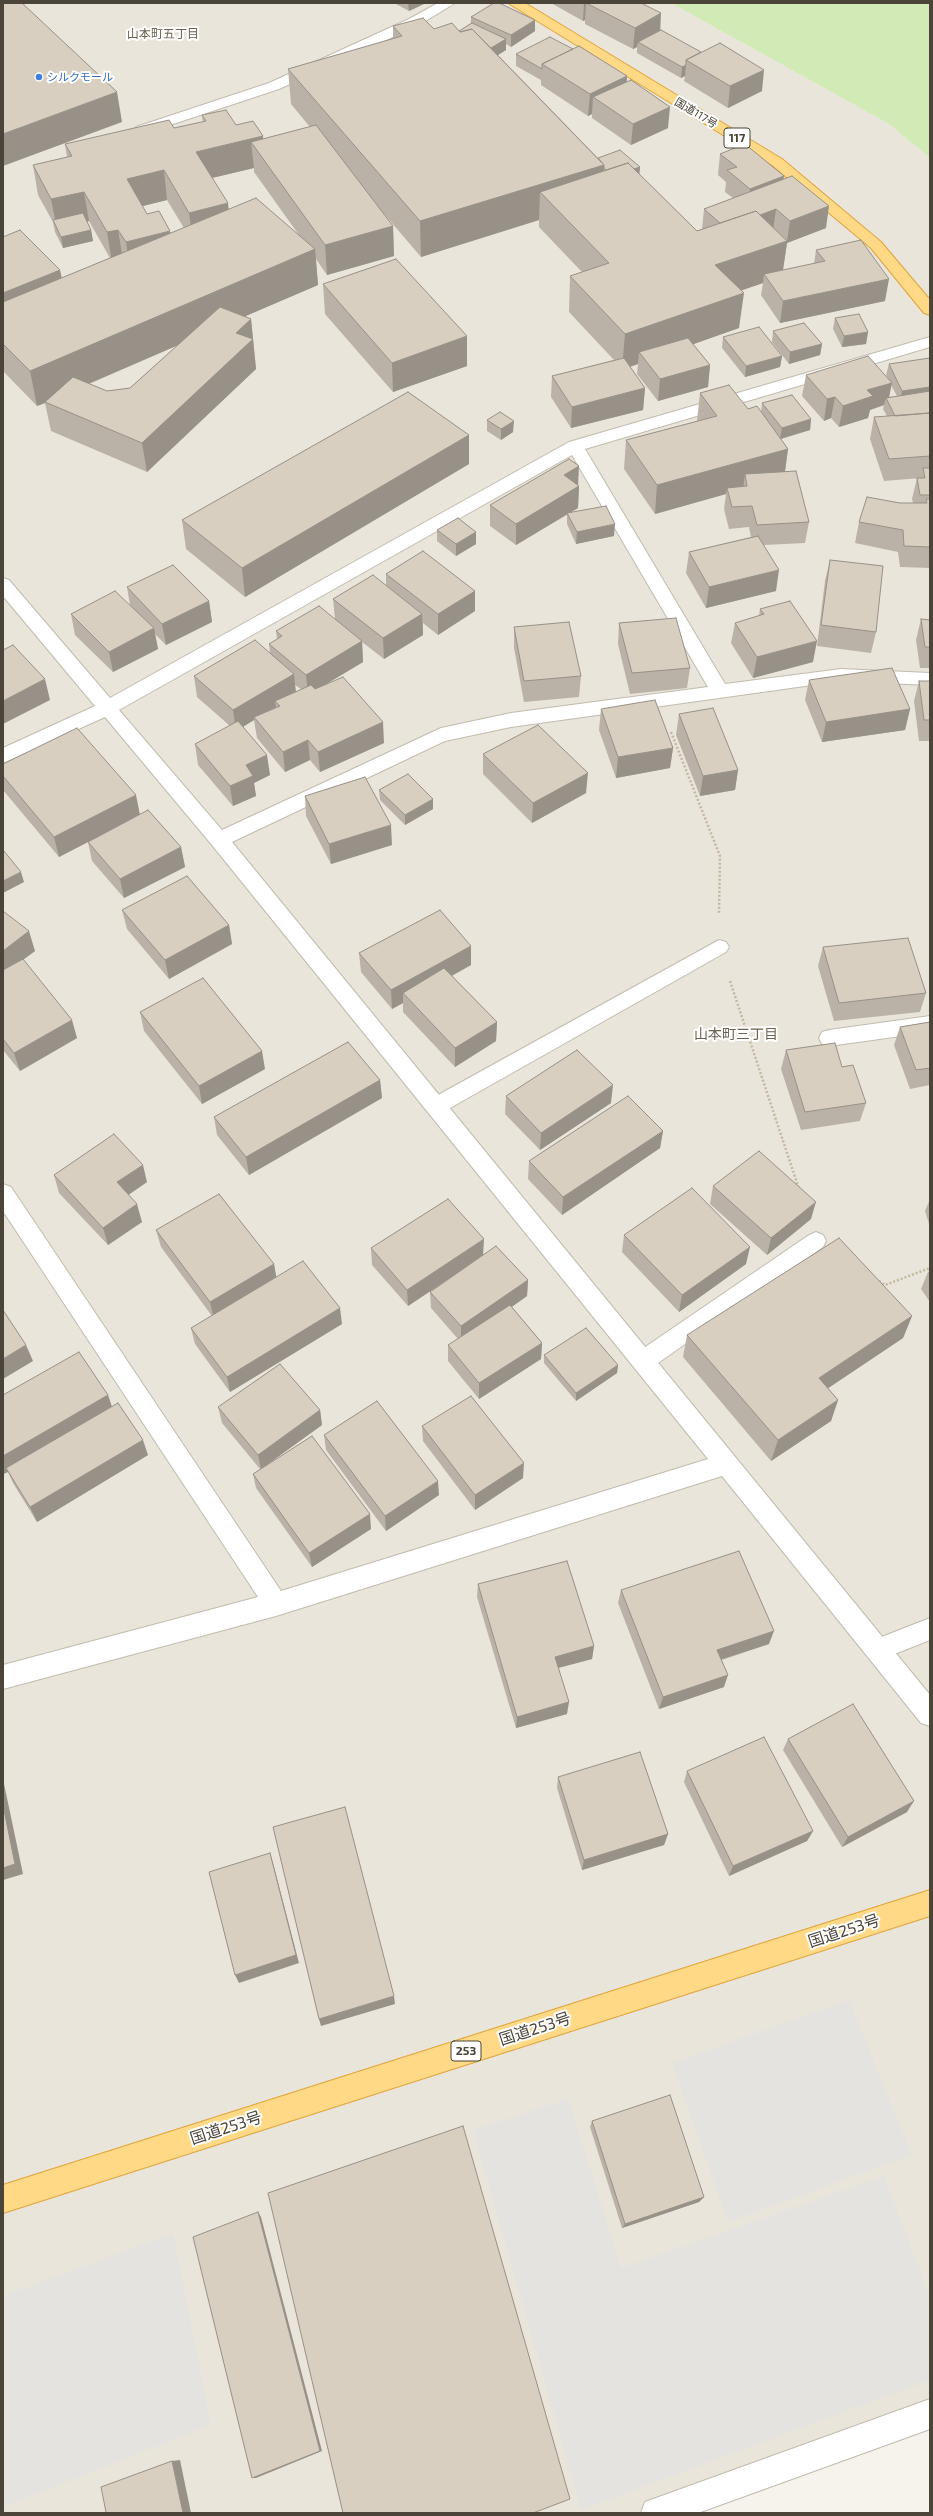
<!DOCTYPE html>
<meta charset="utf-8">
<style>
body{margin:0}
#map{position:relative;width:933px;height:2516px;overflow:hidden;background:#f6f3ec;font-family:"Exo 2",sans-serif}
canvas{display:block}
.frame{position:absolute;inset:0;border:4px solid #4b4439;pointer-events:none}
</style>
<div id="map">
<canvas width="933" height="2516"></canvas>
<div class="frame"></div>
</div>
<script>
const ctx = document.querySelector('canvas').getContext('2d');
ctx.lineJoin = 'round';
function fillPath(path, color) { ctx.fillStyle = color; ctx.fill(path, 'evenodd'); }
const poly = rows => new Path2D(rows.map(r => 'M' + r).join(''));
function strokePath(path, color, width, dash) { ctx.strokeStyle = color; ctx.lineWidth = width; ctx.lineCap = dash ? 'butt' : 'round'; ctx.setLineDash(dash || []); ctx.stroke(path); }
function label(font, color, halo, rows, align = 'center') {
  ctx.font = font + ' "Exo 2","Noto Sans JP",sans-serif'; ctx.lineWidth = 4; ctx.setLineDash([]); ctx.textBaseline = 'middle'; ctx.strokeStyle = halo; ctx.fillStyle = color; for (const [text, x, y, turn = 0] of rows) {
    ctx.save(); ctx.translate(x, y); ctx.rotate((+turn || 0) * Math.PI / 180); ctx.textAlign = isNaN(turn) ? turn : align; if (halo) ctx.strokeText(text, 0, 0); ctx.fillText(text, 0, 0); ctx.restore();
  }
}
const residential = poly([
 [3,3,671,3,889,124,930,158,930,2414,656,2513,3,2513]
]);
const green = poly([
 [671,3,930,3,930,158,889,124]
]);
const parking = poly([
 [849,2000,912,2155,728,2222,672,2063],
 [568,2099,621,2268,884,2176,930,2298,930,2380,581,2510,473,2130],
 [173,2233,211,2425,3,2507,3,2296]
]);
const path = poly([
 [671,732,720,856,719,914],
 [730,981,799,1189],
 [879,1281,885,1285,930,1268]
]);
const service = poly([
 [719,940,726,942,729,947,726,952,443,1112,436,1114,429,1112,426,1106,429,1100,719,940],
 [930,1016,930,1032,829,1046,822,1044,819,1038,822,1032,829,1030,930,1016],
 [816,1232,823,1235,826,1241,823,1247,651,1368,643,1371,635,1368,632,1361,635,1354,809,1235,816,1232],
 [930,1618,930,1640,877,1661,869,1658,865,1650,869,1642,930,1618]
]);
const minor = poly([
 [438,3,455,3,419,25,279,89,146,133,136,133,134,130,136,127,269,83,409,19,438,3],
 [930,337,930,347,585,449,725,684,841,669,930,673,930,685,841,681,511,727,445,741,232,842,930,1695,930,1726,921,1723,722,1476,276,1616,3,1689,3,1665,258,1597,3,1211,3,1184,11,1187,281,1591,708,1459,212,845,105,717,3,763,3,748,95,706,3,596,3,578,9,580,110,698,569,442,930,337],
 [572,455,708,687,511,713,441,728,222,830,119,710,572,455],
 [930,2399,930,2429,698,2513,641,2513,645,2502,656,2498,930,2399]
]);
const trunk = poly([
 [508,3,525,3,782,159,881,242,930,300,930,315,924,313,871,248,772,165,508,3],
 [930,1890,930,1916,3,2213,3,2185,930,1890]
]);
const wall = poly([
 [394,3,426,3,409,11],
 [551,3,641,3,660,31,762,91,728,108,684,81,685,76,681,78,637,53,637,47,633,49,585,24,585,20,583,21],
 [471,17,535,31,511,47,506,44,506,50,498,55,598,158,640,167,639,174,697,231,702,229,704,209,733,198,725,192,726,182,718,175,720,154,784,176,783,179,826,228,787,243,783,270,814,264,816,250,885,301,780,323,761,295,763,283,741,290,739,328,693,344,710,365,708,387,658,401,637,374,638,364,630,367,645,388,643,410,571,428,551,397,552,376,614,360,569,312,570,276,582,272,539,227,539,220,421,257,374,202,393,226,394,256,327,275,316,259,318,285,245,316,251,319,256,369,147,472,51,431,45,403,37,406,3,371,3,237,60,270,62,278,110,258,89,221,87,222,91,230,93,241,63,248,55,232,53,222,38,195,33,165,67,157,65,144,174,128,203,122,202,115,236,125,263,136,263,139,310,127,291,104,288,69,393,39,393,26,459,31,471,23],
 [254,168,254,172,299,235,228,209,212,178],
 [167,200,184,228,171,233,147,214,142,206],
 [178,345,130,388,107,391,89,384],
 [516,54,627,82,668,128,631,145,592,118,592,114,588,116,541,85,541,80,516,66],
 [323,284,467,366,393,392,325,314],
 [835,318,868,332,866,344,842,347,833,329],
 [773,331,822,344,820,355,789,364,772,342],
 [723,337,782,356,780,367,745,377,722,348],
 [930,358,930,568,900,567,898,552,855,543,859,522,900,503,913,503,912,499,917,478,921,478,884,481,870,439,874,417,887,416,883,409,884,405,870,410,868,418,839,427,831,418,824,421,802,396,806,375,888,378,886,375,889,364],
 [891,385,897,396,889,397],
 [700,393,748,409,761,412,762,403,811,419,810,430,781,439,788,449,785,472,809,522,805,543,764,545,776,591,706,608,686,573,689,552,751,537,749,527,729,529,724,509,726,494,655,514,624,469,626,440,697,421],
 [487,420,513,432,501,440,487,431],
 [469,435,469,464,245,597,186,549,182,520],
 [578,485,579,486,578,508,569,513,614,536,576,544,567,524,567,514,516,545,490,526,490,505],
 [437,530,476,532,476,544,456,556,437,541],
 [830,560,876,632,871,653,817,646,825,581],
 [386,574,475,611,438,635,423,623,423,635,384,659,362,642,363,662,323,686,384,743,320,772,310,760,285,772,257,738,254,720,243,727,270,775,254,783,256,796,233,806,198,765,195,744,230,726,197,697,194,676,270,653,269,644,277,639,276,631,335,619,333,599,386,586],
 [295,685,301,689,296,692],
 [127,587,209,601,212,622,166,645,155,634,158,649,113,672,75,635,71,614,130,605],
 [760,609,813,662,753,678,731,643,735,623,759,616],
 [921,619,930,620,930,668,920,668,916,640],
 [619,623,690,668,687,688,630,694,618,644],
 [514,627,581,676,579,697,524,702,514,648],
 [809,680,910,709,905,730,822,742,805,700],
 [919,681,930,681,930,741,919,741,914,701],
 [601,709,673,748,670,768,616,778,599,730],
 [679,714,738,770,735,790,700,796,676,735],
 [483,754,586,793,532,823,483,774],
 [3,764,140,814,181,847,185,867,124,898,92,861,88,842,59,857,3,790],
 [379,790,433,809,405,825,380,800],
 [305,796,392,845,331,864,306,816],
 [122,910,229,925,232,944,169,979,127,929],
 [3,911,35,951,23,959,77,1038,20,1071,3,1050],
 [471,946,471,965,452,976,497,1022,496,1041,455,1067,403,1012,403,1003,392,1009,361,972,359,953],
 [823,947,926,993,920,1012,834,1021,818,966],
 [140,1012,265,1069,202,1104,144,1031],
 [930,1022,930,1085,910,1089,894,1045,900,1027],
 [786,1050,842,1067,866,1103,860,1121,801,1130,781,1069],
 [380,1080,382,1098,249,1175,217,1135,214,1117],
 [506,1096,611,1103,540,1150,505,1114],
 [663,1131,660,1148,562,1215,528,1179,529,1161],
 [54,1175,147,1182,128,1195,142,1222,108,1245,59,1193],
 [713,1186,811,1219,767,1255,710,1204],
 [930,1199,930,1227,925,1211],
 [156,1230,274,1264,276,1277,342,1324,230,1392,195,1344,191,1328,212,1316,161,1247],
 [624,1235,746,1264,679,1312,622,1252],
 [371,1248,483,1255,528,1280,527,1296,512,1307,542,1343,541,1359,479,1399,448,1361,448,1345,458,1339,431,1308,430,1292,456,1274,408,1306,372,1265],
 [930,1271,930,1302,921,1289,928,1272],
 [912,1316,903,1338,828,1388,838,1400,831,1421,771,1461,683,1357,687,1335],
 [544,1355,618,1365,617,1373,576,1401,544,1363],
 [3,1395,108,1395,112,1407,148,1455,37,1522,13,1483,8,1472,3,1474],
 [218,1407,320,1410,322,1425,268,1464,371,1529,312,1567,256,1488,253,1474,260,1469,222,1423],
 [422,1426,523,1478,475,1510,423,1441],
 [324,1435,439,1495,386,1531,326,1450],
 [478,1584,594,1646,592,1659,558,1668,567,1714,516,1728,477,1597],
 [621,1590,769,1644,722,1660,724,1687,659,1709,618,1603],
 [788,1739,907,1812,842,1847,783,1750],
 [687,1771,813,1831,807,1841,729,1876,684,1782],
 [558,1777,668,1834,664,1845,582,1870,557,1788],
 [592,2121,704,2197,699,2202,622,2228,590,2127]
]);
const shadedWall = poly([
 [408,3,426,3,409,11],
 [584,3,586,3,585,20,583,21],
 [661,13,660,35,638,42,637,47,633,49,635,28],
 [535,20,535,31,511,47,511,35],
 [506,39,506,50,485,63,485,51],
 [686,65,685,76,681,78,682,67],
 [764,70,762,91,728,108,730,86],
 [627,76,626,98,593,97,592,114,588,116,590,94],
 [117,92,122,122,3,166,3,134],
 [670,107,668,128,631,145,633,124],
 [263,136,265,161,251,142,254,168,199,181,196,152],
 [604,165,602,200,540,192,539,220,421,257,420,221],
 [640,167,639,178,612,177],
 [164,170,167,200,131,209,127,179],
 [784,176,781,198,748,211,750,189],
 [84,192,89,221,57,229,51,199],
 [228,203,231,233,193,242,189,213],
 [829,206,826,228,787,243,782,276,764,274,763,283,711,301,715,265,787,241,790,221],
 [776,209,773,231,726,228],
 [393,226,394,256,327,275,325,245],
 [91,230,93,241,63,248,61,237],
 [118,230,123,260,112,262,107,232],
 [170,231,174,261,130,272,126,242],
 [315,249,318,285,46,402,45,402,45,403,37,406,30,371],
 [60,270,64,292,3,316,3,293],
 [889,279,885,301,780,323,783,301],
 [744,293,739,328,646,361,639,352,638,364,622,369,625,334],
 [251,319,256,369,147,472,142,443,236,333],
 [868,332,866,344,842,347,844,336],
 [467,336,467,366,393,392,392,363],
 [822,344,820,355,789,364,790,352],
 [782,356,780,367,745,377,746,366],
 [710,365,708,387,658,401,660,379],
 [892,383,888,402,886,398,884,405,870,410,868,418,839,427,843,406,867,390],
 [930,387,930,398,900,402,902,391],
 [645,388,643,410,571,428,572,407],
 [835,397,831,418,824,421,827,399],
 [811,419,810,430,780,439,782,428],
 [514,421,513,432,501,440,501,429],
 [469,435,469,464,245,597,242,568],
 [788,449,784,478,747,486,745,474,743,489,727,488,726,494,655,514,657,485],
 [579,466,578,487,579,486,578,508,516,545,516,524,564,475],
 [615,524,614,536,576,544,577,532],
 [476,532,476,544,456,556,456,544],
 [779,570,776,591,706,608,709,587],
 [475,591,475,611,438,635,438,614],
 [209,601,212,622,166,645,162,624],
 [422,614,423,635,384,659,383,638],
 [154,628,158,649,113,672,109,652],
 [362,641,363,662,308,695,306,675],
 [817,641,813,662,753,678,757,657],
 [294,674,296,694,275,701,276,707,256,719,254,717,254,720,236,731,233,710],
 [45,679,50,700,3,724,3,701],
 [910,709,905,730,822,742,826,722],
 [383,722,384,743,320,772,318,752],
 [308,740,310,760,285,772,283,752],
 [673,748,670,768,616,778,618,757],
 [267,755,270,775,254,783,256,796,233,806,230,786,246,765],
 [738,770,735,790,700,796,703,776],
 [588,773,586,793,532,823,533,803],
 [136,795,140,815,59,857,54,837],
 [433,799,433,809,405,825,405,815],
 [391,825,392,845,331,864,329,844],
 [181,847,185,867,124,898,120,879],
 [21,872,24,882,3,893,3,881],
 [229,925,232,944,169,979,165,960],
 [29,931,35,951,3,975,3,951],
 [471,946,471,965,409,999,403,993,403,1003,392,1009,391,990],
 [72,1020,77,1038,20,1071,14,1053],
 [497,1022,496,1041,455,1067,455,1048],
 [262,1051,265,1069,202,1104,199,1086],
 [380,1080,382,1098,249,1175,246,1157],
 [613,1085,611,1103,540,1150,541,1133],
 [663,1131,660,1148,562,1215,563,1197],
 [143,1165,147,1182,121,1200,117,1182],
 [816,1202,811,1219,767,1255,771,1238],
 [137,1204,142,1222,108,1245,103,1228],
 [484,1239,483,1256,408,1306,407,1290],
 [750,1247,746,1264,679,1312,682,1295],
 [274,1264,277,1281,214,1319,210,1302],
 [528,1280,527,1296,461,1342,461,1326],
 [340,1308,342,1324,230,1392,227,1377],
 [912,1316,903,1338,812,1399,819,1378],
 [542,1343,541,1359,479,1399,479,1383],
 [26,1345,33,1361,3,1379,3,1359],
 [618,1365,617,1373,576,1401,576,1393],
 [108,1395,113,1410,6,1468,8,1472,3,1474,3,1456],
 [838,1400,831,1421,771,1461,778,1440],
 [320,1410,322,1425,261,1469,258,1455],
 [143,1440,148,1455,37,1522,30,1507],
 [524,1463,523,1478,475,1510,475,1495],
 [438,1481,439,1495,386,1531,385,1516],
 [370,1514,371,1529,312,1567,309,1553],
 [774,1631,769,1644,713,1662,717,1650],
 [594,1646,592,1659,554,1669,555,1657],
 [728,1675,724,1687,659,1709,663,1697],
 [569,1702,567,1714,516,1728,517,1717],
 [3,1779,23,1874,3,1880],
 [914,1801,907,1812,842,1847,848,1837],
 [813,1831,807,1841,729,1876,733,1866],
 [668,1834,664,1845,582,1870,584,1860],
 [270,1853,273,1863,299,1963,239,1983,235,1975],
 [394,1996,395,2004,321,2026,319,2019],
 [704,2197,699,2202,622,2228,625,2224],
 [258,2212,261,2217,322,2451,256,2478,252,2478],
 [180,2460,191,2513,183,2513,172,2461]
]);
const building = poly([
 [3,3,22,3,117,92,3,134,3,3],
 [494,3,499,3,535,20,511,35,471,17,494,3],
 [586,3,641,3,661,13,635,28,586,3],
 [423,18,434,29,452,23,460,32,472,29,604,165,420,221,288,69,402,36,393,26,423,18],
 [472,23,506,39,491,48,472,29,460,32,459,31,472,23],
 [661,30,701,52,686,60,686,65,682,67,638,42,661,30],
 [550,37,573,49,542,64,542,69,516,54,550,37],
 [720,43,764,70,730,86,686,60,720,43],
 [579,46,627,76,590,94,542,64,579,46],
 [631,80,670,107,633,124,593,97,631,80],
 [226,110,236,125,253,121,263,136,196,152,228,203,189,213,164,170,127,179,147,214,159,211,170,231,126,242,118,230,107,232,84,192,51,199,33,165,72,156,65,144,169,120,174,128,206,121,202,115,226,110],
 [316,125,393,226,325,245,251,142,316,125],
 [745,144,784,176,750,189,727,170,737,167,720,154,745,144],
 [620,150,640,167,634,169,628,163,606,170,604,169,604,165,598,158,620,150],
 [628,163,697,231,756,211,787,241,715,265,744,293,625,334,570,276,609,263,540,192,628,163],
 [792,176,829,206,790,221,776,209,760,215,756,211,720,223,704,209,792,176],
 [256,198,315,249,30,371,3,344,3,302,256,198],
 [83,213,91,230,61,237,53,220,83,213],
 [20,230,60,270,3,293,3,237,20,230],
 [861,240,889,279,783,301,764,274,825,261,816,250,861,240],
 [396,259,467,336,392,363,323,284,396,259],
 [220,307,251,319,236,333,253,339,142,443,45,402,73,377,107,391,130,388,220,307],
 [859,314,868,332,844,336,835,318,859,314],
 [804,323,822,344,790,352,773,331,804,323],
 [759,327,782,356,746,366,723,337,759,327],
 [688,338,710,365,660,379,639,352,688,338],
 [868,356,892,383,867,390,873,396,843,406,835,397,827,399,806,375,868,356],
 [624,358,645,388,572,407,552,376,624,358],
 [930,358,930,387,902,391,889,364,930,358],
 [729,385,748,409,757,406,788,449,657,485,626,440,717,416,700,393,729,385],
 [930,391,930,413,895,416,886,398,930,391],
 [408,392,469,435,242,568,182,520,408,392],
 [792,395,811,419,782,428,762,403,792,395],
 [500,412,514,421,501,429,487,420,500,412],
 [930,413,930,456,889,459,874,417,930,413],
 [569,459,579,466,564,475,579,486,516,524,490,505,569,459],
 [923,468,930,468,930,495,920,495,917,478,925,478,923,468],
 [796,471,809,522,757,525,752,506,732,507,727,488,747,486,745,474,796,471],
 [867,497,900,503,927,503,926,499,930,499,930,547,904,546,903,530,859,522,867,497],
 [606,506,615,524,577,532,567,513,606,506],
 [458,518,476,532,456,544,437,530,458,518],
 [758,536,779,570,709,587,689,552,758,536],
 [423,551,475,591,438,614,386,574,423,551],
 [830,560,883,566,876,632,821,625,830,560],
 [173,565,209,601,162,624,127,587,173,565],
 [373,575,422,614,383,638,333,599,373,575],
 [115,591,154,628,109,652,71,614,115,591],
 [790,601,817,641,757,657,735,623,764,614,760,609,790,601],
 [319,606,362,641,306,675,269,644,282,636,276,631,319,606],
 [676,618,690,668,632,673,619,623,676,618],
 [921,619,930,620,930,647,925,647,921,619],
 [569,622,581,676,524,681,514,627,569,622],
 [255,640,294,674,233,710,194,676,255,640],
 [13,645,45,679,3,701,3,650,13,645],
 [892,668,910,709,826,722,809,680,892,668],
 [343,677,383,722,318,752,308,740,283,752,254,717,280,706,275,701,311,685,315,689,343,677],
 [919,681,930,681,930,720,924,720,919,681],
 [655,700,673,748,618,757,601,709,655,700],
 [713,708,738,770,703,776,679,714,713,708],
 [238,721,267,755,246,765,253,776,230,786,195,744,238,721],
 [538,725,588,773,533,803,483,754,538,725],
 [77,728,136,795,54,837,3,776,3,764,77,728],
 [408,774,433,799,405,815,379,790,408,774],
 [365,777,391,825,329,844,305,796,365,777],
 [148,810,181,847,120,879,88,842,148,810],
 [3,851,4,851,21,872,3,881,3,851],
 [187,876,229,925,165,960,122,910,187,876],
 [440,910,471,946,391,990,359,953,440,910],
 [3,911,29,931,3,951,3,911],
 [908,938,926,993,839,1003,823,947,908,938],
 [23,959,72,1020,14,1053,3,1039,3,970,23,959],
 [444,968,497,1022,455,1048,403,993,444,968],
 [203,978,262,1051,199,1086,140,1012,203,978],
 [930,1022,930,1068,916,1070,900,1027,930,1022],
 [348,1042,380,1080,246,1157,214,1117,348,1042],
 [835,1043,842,1067,853,1065,866,1103,805,1112,786,1050,835,1043],
 [577,1050,613,1085,541,1133,506,1096,577,1050],
 [628,1096,663,1131,563,1197,529,1161,628,1096],
 [114,1134,143,1165,117,1182,137,1204,103,1228,54,1175,114,1134],
 [759,1151,816,1202,771,1238,713,1186,759,1151],
 [692,1188,750,1247,682,1295,624,1235,692,1188],
 [219,1194,274,1264,210,1302,156,1230,219,1194],
 [448,1199,484,1239,407,1290,371,1248,448,1199],
 [839,1238,912,1316,819,1378,838,1400,778,1440,687,1335,839,1238],
 [496,1246,528,1280,461,1326,430,1292,496,1246],
 [303,1261,340,1308,227,1377,191,1328,303,1261],
 [510,1305,542,1343,479,1383,448,1345,510,1305],
 [3,1310,26,1345,3,1359,3,1310],
 [586,1328,618,1365,576,1393,544,1355,586,1328],
 [79,1352,108,1395,3,1456,3,1395,79,1352],
 [280,1364,320,1410,258,1455,218,1407,280,1364],
 [471,1396,524,1463,475,1495,422,1426,471,1396],
 [377,1401,438,1481,385,1516,324,1435,377,1401],
 [118,1403,143,1440,30,1507,6,1468,118,1403],
 [312,1436,370,1514,309,1553,253,1474,312,1436],
 [739,1551,774,1631,717,1650,728,1675,663,1697,621,1590,739,1551],
 [567,1561,594,1646,555,1657,569,1702,517,1717,478,1584,567,1561],
 [853,1704,914,1801,848,1837,788,1739,853,1704],
 [764,1737,813,1831,733,1866,687,1771,764,1737],
 [640,1752,668,1834,584,1860,558,1777,640,1752],
 [3,1805,15,1864,3,1868,3,1805],
 [345,1807,394,1996,319,2019,273,1827,345,1807],
 [270,1853,296,1955,235,1975,209,1872,270,1853],
 [670,2095,704,2197,625,2224,592,2121,670,2095],
 [463,2126,570,2499,533,2513,343,2513,268,2193,463,2126],
 [258,2212,320,2451,252,2478,193,2237,258,2212],
 [172,2461,183,2513,104,2513,106,2512,101,2487,172,2461]
]);
const markers = [
 [39,77,4,"#3f7fe0"]
];
const farShopnames = [
 ["シルクモール",47,77]
];
const farStreetnames = [
 ["国道117号",696,113,31]
];
const farNeighbourhoodnames = [
 ["山本町五丁目",163,34]
];
const shields = [
 [737,138,26],
 [466,2051,30]
];
const shieldNames = [
 ["117",737,138],
 ["253",466,2051]
];
const neighbourhoodNames = [
 ["山本町三丁目",736,1034]
];
const nearStreetnames = [
 ["国道253号",844,1931,-18],
 ["国道253号",535,2029,-18],
 ["国道253号",226,2128,-18]
];
fillPath(residential, '#eae5da');
fillPath(green, '#d2eab5');
fillPath(parking, '#e5e3e0');
strokePath(service, '#c2bbae', 2);
strokePath(minor, '#c2bbae', 2);
strokePath(trunk, '#e0a43c', 2);
strokePath(path, '#c4b79f', 2.5, [2, 2]);
fillPath(service, '#fff');
fillPath(minor, '#fff');
fillPath(trunk, '#ffd985');
fillPath(wall, '#bab2a6');
fillPath(shadedWall, '#979187');
fillPath(building, '#d8cfc1');
strokePath(building, '#979187', 1);
for (const [x, y, r, color] of markers) { const dot = new Path2D(); dot.arc(x, y, r, 0, 2 * Math.PI); ctx.fillStyle = color; ctx.fill(dot); strokePath(dot, '#fff', 1.5); }
label('11px', '#366cbe', '#fff', farShopnames, 'left');
label('11px', '#4b4439', '#fff', farStreetnames);
label('12px', '#6e6250', '#fff', farNeighbourhoodnames);
for (const [x, y, w] of shields) { const box = new Path2D(); box.roundRect(x - w / 2, y - 10, w, 20, 3); ctx.fillStyle = '#fff'; ctx.fill(box); strokePath(box, '#4b4439', 1); }
label('bold 12px', '#4b4439', null, shieldNames);
label('14px', '#6e6250', '#fff', neighbourhoodNames);
label('16px', '#4b4439', '#fff', nearStreetnames);
</script>
